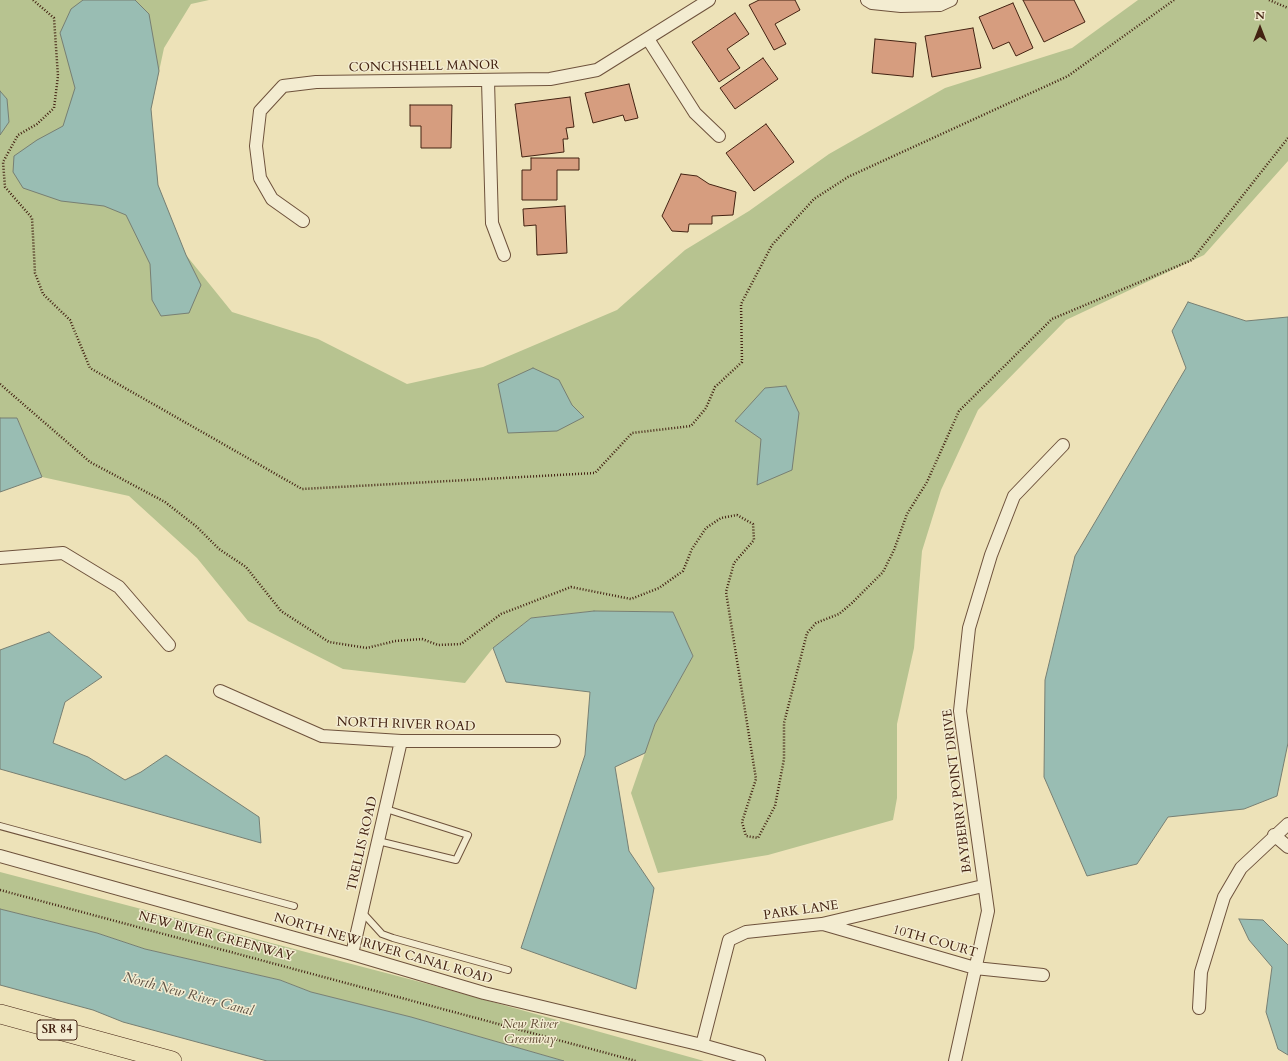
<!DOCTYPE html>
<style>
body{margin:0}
#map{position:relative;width:1288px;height:1061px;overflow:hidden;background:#ede2b8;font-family:Cardo,serif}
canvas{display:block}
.north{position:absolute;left:1240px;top:8px;width:40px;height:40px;-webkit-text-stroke:3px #f3ecd1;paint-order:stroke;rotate:0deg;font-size:11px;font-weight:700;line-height:16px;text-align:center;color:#432212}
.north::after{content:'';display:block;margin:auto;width:14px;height:18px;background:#432212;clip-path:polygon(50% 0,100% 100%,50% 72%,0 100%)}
</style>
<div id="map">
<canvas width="1288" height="1061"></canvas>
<div class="north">N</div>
</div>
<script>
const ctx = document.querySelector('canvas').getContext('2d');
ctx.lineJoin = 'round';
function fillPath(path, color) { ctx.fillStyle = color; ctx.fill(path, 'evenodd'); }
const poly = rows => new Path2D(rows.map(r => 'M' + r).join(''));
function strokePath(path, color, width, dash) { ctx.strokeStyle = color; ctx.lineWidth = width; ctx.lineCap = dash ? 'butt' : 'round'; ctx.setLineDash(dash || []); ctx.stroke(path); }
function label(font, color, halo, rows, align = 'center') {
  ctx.font = font + ' Cardo,serif'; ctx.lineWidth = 3; ctx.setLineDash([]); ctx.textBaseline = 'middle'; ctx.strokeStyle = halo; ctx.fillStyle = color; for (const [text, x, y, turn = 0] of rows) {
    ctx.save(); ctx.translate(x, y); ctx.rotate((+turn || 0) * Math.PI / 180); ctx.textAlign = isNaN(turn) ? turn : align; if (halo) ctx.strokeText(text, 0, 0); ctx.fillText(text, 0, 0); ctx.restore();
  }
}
const green = poly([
 [0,0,209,0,191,4,164,48,151,109,158,185,186,255,232,312,318,339,407,384,483,367,617,310,685,250,749,211,829,154,945,88,1072,48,1138,0,1288,0,1288,161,1204,255,1066,320,978,410,941,490,922,551,914,648,897,724,897,798,893,820,768,855,658,873,631,793,655,724,693,656,673,612,594,611,531,618,493,648,465,683,343,669,248,621,197,558,129,496,42,477,17,418,0,418],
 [0,872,428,984,704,1061,564,1061,411,1017,311,992,280,980,145,949,97,933,0,909]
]);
const water = poly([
 [83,0,135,0,149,14,159,71,151,109,158,185,186,255,201,285,189,313,161,316,152,300,150,264,126,215,104,206,61,201,23,188,13,172,14,156,37,140,63,126,75,88,60,33,71,9,83,0],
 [0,91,7,99,9,122,0,135,0,91],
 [1188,302,1246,321,1288,317,1288,743,1277,796,1244,809,1168,817,1137,864,1087,876,1044,777,1045,680,1075,556,1186,368,1172,331,1188,302],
 [533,368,559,380,572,405,584,417,557,431,508,433,498,384,533,368],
 [786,386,799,413,792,470,757,485,761,439,735,421,765,388,786,386],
 [0,418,17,418,42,477,0,492,0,418],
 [594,611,673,612,693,656,655,724,645,753,615,767,629,851,654,888,636,989,521,948,585,755,590,692,506,682,493,648,531,618,594,611],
 [49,632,102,677,65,702,53,743,88,757,125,780,141,772,166,755,259,817,261,843,0,769,0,650,49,632],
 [0,909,97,933,145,949,280,980,311,992,411,1017,564,1061,267,1061,123,1022,93,1010,0,985,0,909],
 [1239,919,1263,920,1288,945,1288,1055,1278,1049,1266,1012,1272,967,1249,940,1239,919]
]);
const building = poly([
 [759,0,795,0,800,10,775,24,786,44,774,50,749,5,759,0],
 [1023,0,1074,0,1085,22,1044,42,1023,0],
 [1013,3,1033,48,1016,56,1009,42,993,49,979,17,1013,3],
 [735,13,749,34,727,49,740,68,719,82,692,42,735,13],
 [973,28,981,68,932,77,925,36,973,28],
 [875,39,916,43,913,77,872,73,875,39],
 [763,58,778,79,735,109,720,88,763,58],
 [629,84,638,118,625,121,623,115,593,123,585,93,629,84],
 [570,97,574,127,566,128,568,139,563,139,564,152,522,157,515,104,570,97],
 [410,105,452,105,451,148,421,148,421,126,410,126,410,105],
 [766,124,794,162,754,191,726,153,766,124],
 [531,158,579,158,579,170,557,170,557,200,522,200,522,170,531,170,531,158],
 [681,174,697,176,709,184,736,192,733,215,712,216,712,224,689,224,688,232,672,231,662,216,681,174],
 [565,206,567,253,537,255,536,225,524,226,523,209,565,206]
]);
const path = poly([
 [33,0,54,18,58,76,54,108,37,124,18,135,3,162,5,187,32,218,35,273,43,294,70,320,90,368,302,489,595,473,632,433,691,426,706,408,715,387,742,362,741,304,772,245,814,199,848,177,1068,76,1174,0],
 [1269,0,1288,8],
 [0,384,90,462,165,502,197,527,219,549,246,567,281,611,329,642,367,648,395,641,422,639,438,645,461,644,501,614,571,587,631,599,659,588,683,571,692,549,706,528,721,518,737,515,753,524,754,540,734,563,726,592,756,779,742,822,746,836,758,838,775,806,784,759,784,723,807,633,816,623,839,614,852,603,883,572,894,550,907,514,927,482,959,411,1052,319,1192,260,1288,138],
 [0,890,636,1061]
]);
const lane = poly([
 [0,826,294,906],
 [378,841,456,860,468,835,386,809],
 [362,912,382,934,393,938,508,970]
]);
const street = poly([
 [867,0,872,3,901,6,940,5,951,0],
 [648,39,695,113,719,136],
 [488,81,492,223,504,255],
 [303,221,272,199,260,178,256,146,260,111,283,86,316,82,550,79,597,70,709,0],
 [0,558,63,553,119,587,169,645],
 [220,691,322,736,401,741,554,741],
 [1274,835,1288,847],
 [0,856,352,954,484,993,702,1045,759,1061],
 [823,924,975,968,1043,975],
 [352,954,401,741],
 [1199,1008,1201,972,1224,897,1241,868,1288,824],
 [702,1045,729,940,746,932,822,924,983,886],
 [955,1061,988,911,960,711,969,628,991,555,1014,496,1063,445]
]);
const primary = poly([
 [0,1014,172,1061]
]);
const shields = [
 [57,1030,40]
];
const shieldNames = [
 ["SR 84",57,1030]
];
const streetNames = [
 ["CONCHSHELL MANOR",424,67,-1],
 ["NORTH RIVER ROAD",406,725,2],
 ["BAYBERRY POINT DRIVE",958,791,-97],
 ["TRELLIS ROAD",363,844,-77],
 ["PARK LANE",801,911,-8],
 ["NEW RIVER GREENWAY",216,937,15],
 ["10TH COURT",935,942,16],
 ["NORTH NEW RIVER CANAL ROAD",383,949,16]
];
const parkNames = [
 ["New River",530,1025],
 ["Greenway",530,1040]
];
const waterNames = [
 ["North New River Canal",188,995,15]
];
fillPath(green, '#b7c390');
fillPath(water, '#99bdb3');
strokePath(water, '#777f73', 1);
fillPath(building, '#d69d7f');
strokePath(building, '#432212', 1);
strokePath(lane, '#6e523c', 8);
strokePath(street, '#6e523c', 14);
strokePath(primary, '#432212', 20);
strokePath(path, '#432212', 2.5, [1, 2]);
strokePath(lane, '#f3ecd1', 6);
strokePath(street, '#f3ecd1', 12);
strokePath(primary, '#ede2b8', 19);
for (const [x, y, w] of shields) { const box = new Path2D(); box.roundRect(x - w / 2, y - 10, w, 20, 3); ctx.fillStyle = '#f3ecd1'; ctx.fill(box); strokePath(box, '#432212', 1); }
label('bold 12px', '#432212', null, shieldNames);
label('13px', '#432212', '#f3ecd1', streetNames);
label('italic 13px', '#604a32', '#f3ecd1', parkNames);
label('italic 14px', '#5d5042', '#f3ecd1', waterNames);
</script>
